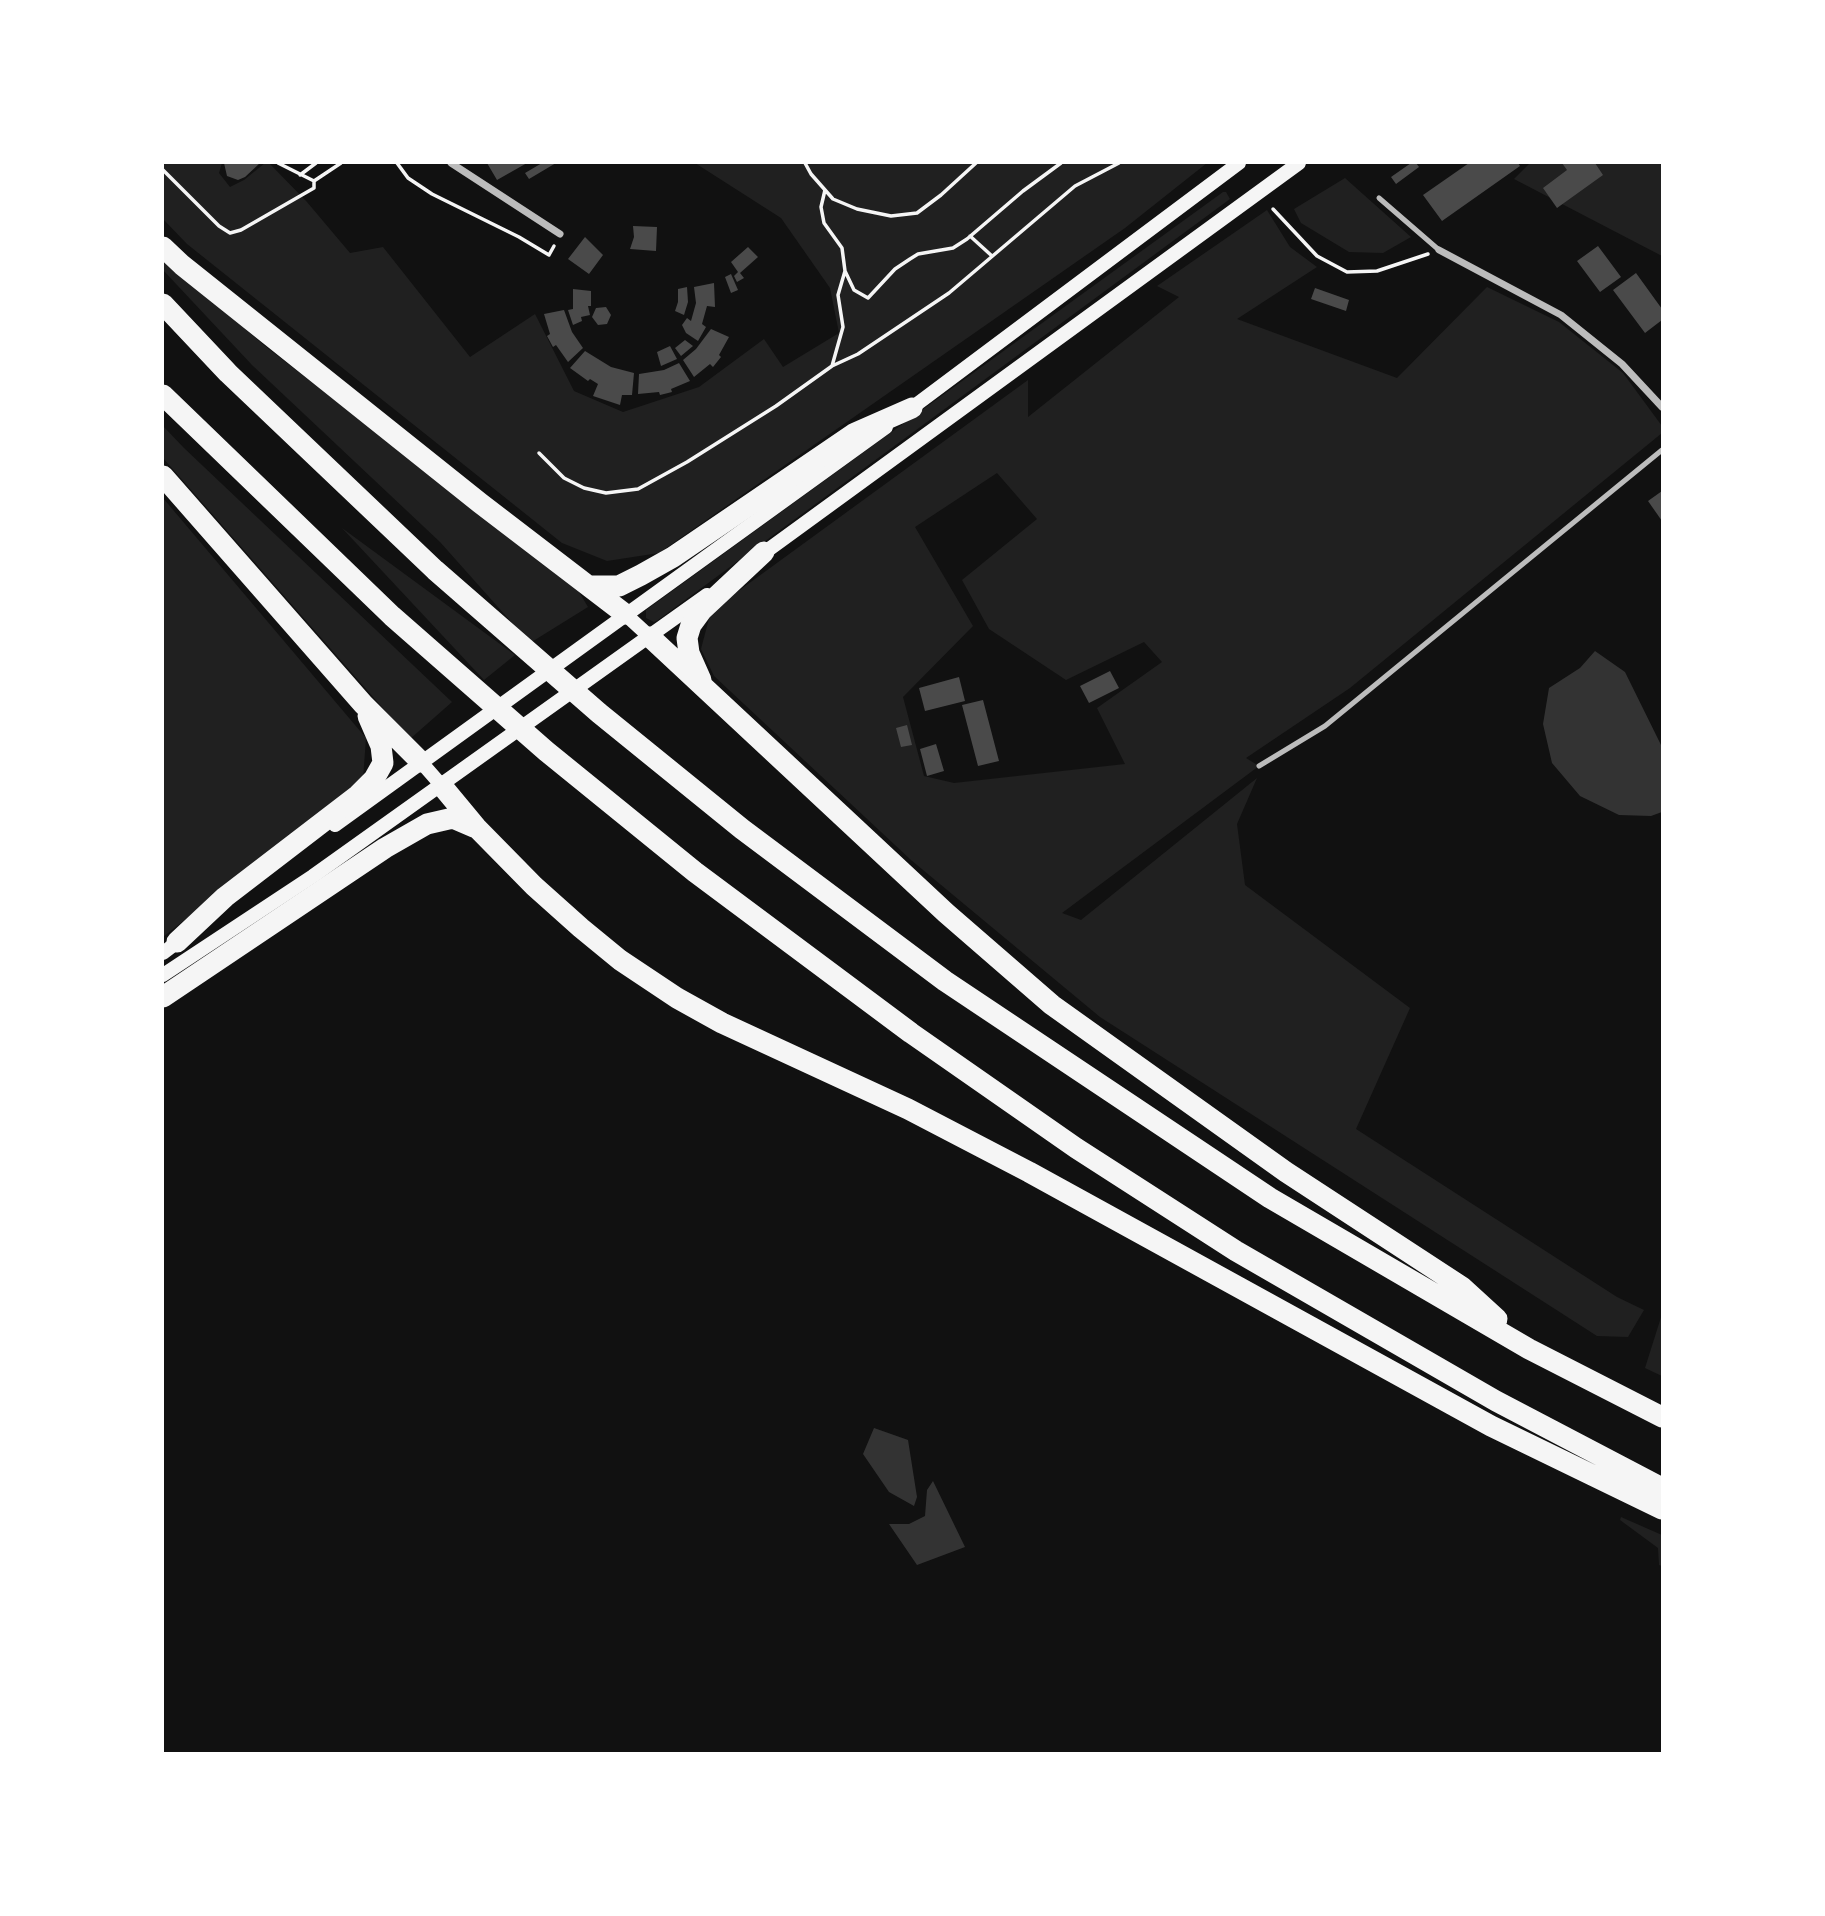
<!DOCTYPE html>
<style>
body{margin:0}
#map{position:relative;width:1825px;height:1916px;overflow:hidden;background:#111;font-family:Quicksand,sans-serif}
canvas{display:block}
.frame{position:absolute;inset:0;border:164px solid #fff;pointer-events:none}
</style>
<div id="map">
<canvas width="1825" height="1916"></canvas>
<div class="frame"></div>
</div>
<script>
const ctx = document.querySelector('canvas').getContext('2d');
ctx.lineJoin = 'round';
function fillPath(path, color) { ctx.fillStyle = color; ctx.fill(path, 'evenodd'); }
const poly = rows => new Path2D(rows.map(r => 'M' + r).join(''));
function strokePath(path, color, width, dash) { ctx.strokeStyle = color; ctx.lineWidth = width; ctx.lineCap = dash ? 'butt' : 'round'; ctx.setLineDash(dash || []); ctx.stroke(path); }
const green = poly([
 [163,163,222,163,219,173,230,187,244,180,265,163,269,163,307,202,350,253,383,247,470,357,535,314,574,391,623,412,699,387,764,339,783,367,839,333,830,288,781,218,695,163,1207,163,1125,228,659,553,607,561,562,543,187,244,163,219],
 [1530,163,1662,163,1662,256,1514,179],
 [1345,178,1411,237,1383,253,1349,252,1301,223,1294,209],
 [1223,192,1226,192,1230,199,658,620,654,622,646,618,646,610],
 [1267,210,1290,247,1317,267,1237,319,1397,378,1487,287,1559,322,1623,373,1662,426,1662,433,1350,688,1246,758,1259,766,1062,913,1081,920,1257,778,1237,824,1245,885,1410,1008,1356,1129,1617,1297,1644,1310,1628,1337,1597,1336,1100,1017,911,860,714,676,701,649,711,611,1028,380,1028,417,1179,297,1157,286],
 [997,473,1037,519,962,580,989,629,1066,680,1144,642,1162,662,1097,708,1125,764,954,783,924,776,903,697,973,626,915,527],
 [163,259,265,346,576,587,588,607,530,643,440,542,252,365,163,270],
 [163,426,184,448,452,702,410,739,163,458],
 [163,498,366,738,363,779,163,937],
 [342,528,515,655,484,680],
 [1662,1314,1662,1376,1645,1368],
 [1621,1517,1662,1535,1662,1566,1659,1565,1658,1548,1620,1520]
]);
const water = poly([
 [1595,651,1625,672,1662,747,1662,812,1651,816,1619,815,1580,796,1552,763,1543,724,1549,688,1580,668],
 [874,1428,908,1440,917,1497,914,1506,889,1492,863,1454],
 [933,1481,965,1547,917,1565,889,1524,909,1524,925,1516,927,1490]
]);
const building = poly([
 [224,163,260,163,245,177,238,180,227,176],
 [487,163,527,163,497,180],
 [542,163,556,163,529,179,525,173],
 [1411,163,1416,163,1419,167,1396,184,1391,177],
 [1469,163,1518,163,1520,166,1442,221,1423,195],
 [1562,163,1595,163,1603,175,1557,208,1543,188,1567,170],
 [633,226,657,227,656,251,630,249,634,237],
 [585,237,603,255,589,274,568,259],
 [1598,246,1621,277,1600,292,1577,261],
 [748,247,758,257,740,273,744,278,737,282,734,276,738,272,731,262],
 [1636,273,1662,309,1662,320,1645,333,1613,290],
 [731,274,738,290,731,293,725,277],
 [714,283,715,307,707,306,702,324,706,327,698,341,686,333,682,325,687,318,691,321,696,303,694,287],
 [687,287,688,302,684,315,675,311,678,302,678,289],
 [1315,288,1349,300,1346,311,1311,299],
 [573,289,591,291,591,306,588,306,590,315,581,317,582,321,573,325,568,310,573,309],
 [606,307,611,315,607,324,598,325,592,317,596,308],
 [564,310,572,332,583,348,568,362,556,345,553,347,547,336,550,334,544,314],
 [711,329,729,337,719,355,721,357,713,367,710,364,694,377,683,360,696,349],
 [685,340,693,346,681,356,675,348],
 [670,346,677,359,661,366,657,352],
 [585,351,611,367,634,373,632,395,622,395,620,405,593,396,598,384,590,379,588,381,570,368],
 [679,363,690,381,671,389,672,392,660,395,659,392,638,394,639,374,664,370],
 [1662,491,1662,521,1648,501],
 [1110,671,1119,688,1089,703,1080,686],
 [959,677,965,701,925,711,919,688],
 [983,700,999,761,978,766,962,705],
 [907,725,912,745,901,747,896,728],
 [936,744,944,771,927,776,920,749]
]);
const path = poly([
 [278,163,314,181],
 [397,163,408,178,432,194,519,237,549,255,554,246],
 [805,163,811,174,833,199,857,209,891,216,917,213,941,195,976,163],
 [163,170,219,226,230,233,241,230,314,188,314,181],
 [300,175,316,163],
 [314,181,341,163],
 [825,190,821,207,824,223,842,248,845,271,854,290,868,298,895,269,910,259,918,254,953,248,967,239,1023,191,1061,163],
 [1273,209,1317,256,1347,272,1377,271,1428,254],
 [970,236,992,256],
 [832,366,858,354,949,293,1075,186,1119,163],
 [539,453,564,478,584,488,606,493,638,489,687,462,776,406,832,366,843,327,838,295,845,271]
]);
const service = poly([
 [1379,198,1439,250],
 [1259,766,1325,726,1662,450]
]);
const minor = poly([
 [451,163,560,234],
 [1439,250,1561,315,1622,364,1662,407]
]);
const secondary = poly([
 [905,413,1239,163],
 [757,558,1299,163],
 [625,614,650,637],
 [421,762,442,786],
 [335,825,886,427],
 [163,953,184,937],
 [163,975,313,876,707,595]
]);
const motorway = poly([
 [163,247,182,265,480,503,625,614],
 [163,304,228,373,435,570,599,713,742,829,945,981,1270,1198,1529,1349,1662,1417],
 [163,395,392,616,546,751,695,872,911,1033,1076,1148,1236,1251,1496,1401,1662,1488],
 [163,476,363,704,421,762],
 [590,586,619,586,641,575,673,557,855,433,912,408],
 [650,637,946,913,1052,1005,1286,1172,1462,1287,1497,1319],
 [701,680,689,653,687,638,691,625,702,610,764,552],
 [442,786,476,827,534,886,581,928,620,960,677,998,722,1023,908,1109,1029,1172,1491,1426,1662,1509],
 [177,942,225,897,358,795,374,779,383,763,381,746,368,716],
 [163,997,385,848,427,824,453,818,474,827]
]);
fillPath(green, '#202020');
fillPath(water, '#333');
fillPath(building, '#4a4a4a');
strokePath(path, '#f5f5f5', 3.5);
strokePath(service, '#bcbcbc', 5);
strokePath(minor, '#bcbcbc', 7);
strokePath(secondary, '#f5f5f5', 14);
strokePath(motorway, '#f5f5f5', 21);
</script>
